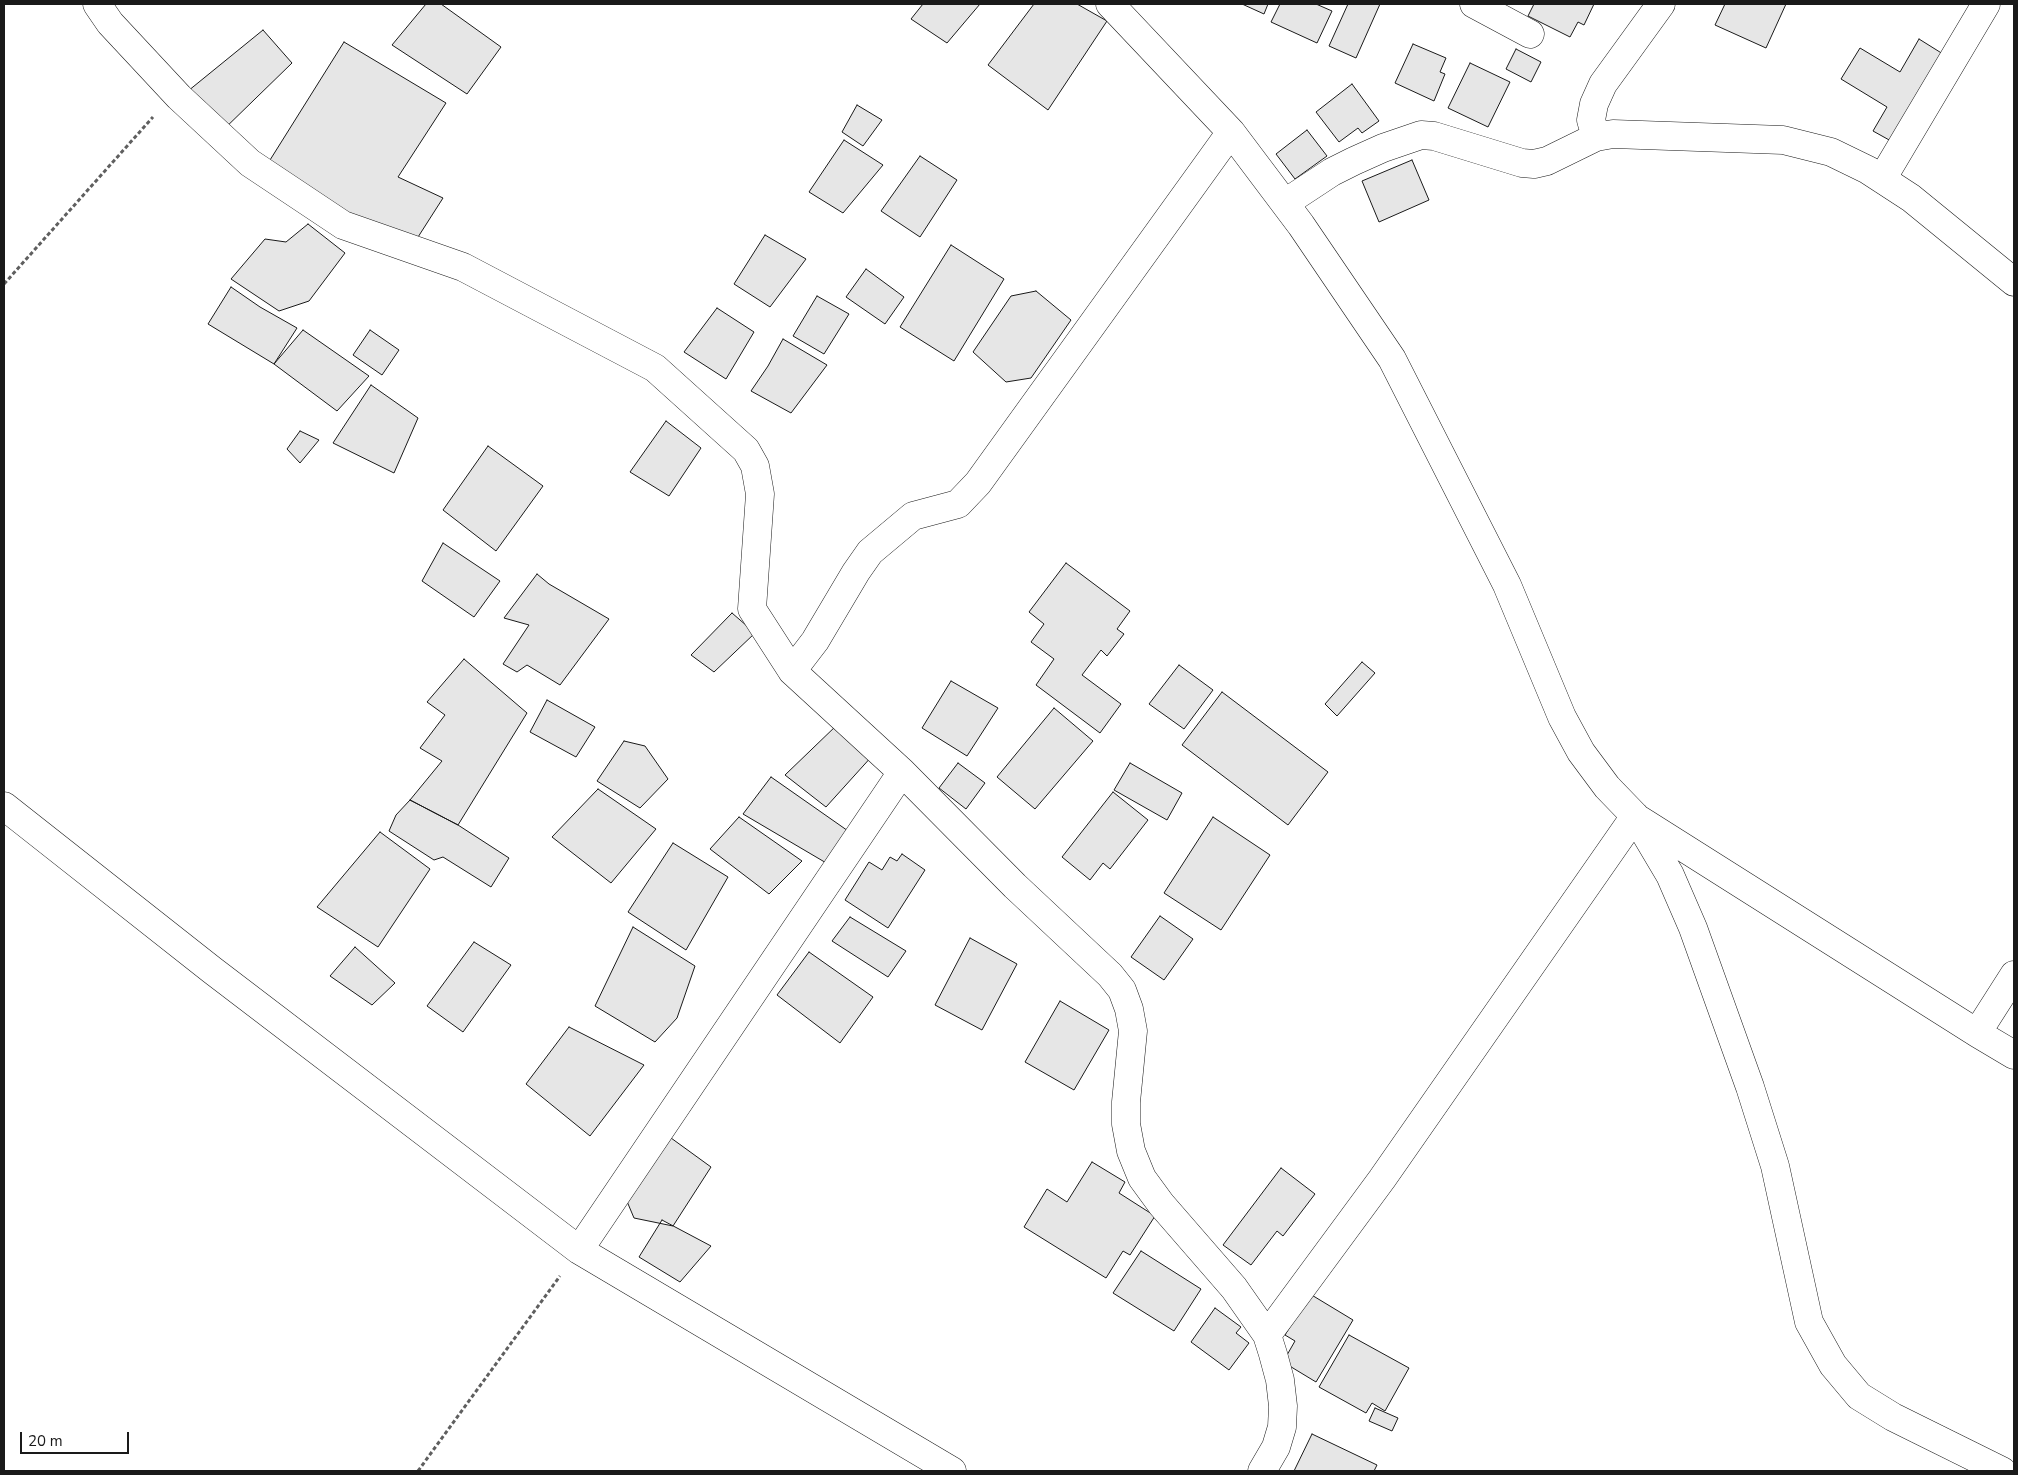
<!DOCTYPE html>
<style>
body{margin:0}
#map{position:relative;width:2018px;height:1475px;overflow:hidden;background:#fff;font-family:"Nunito Sans",sans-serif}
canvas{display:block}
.frame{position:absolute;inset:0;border:5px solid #1a1a1a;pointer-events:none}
.scale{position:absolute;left:20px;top:1432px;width:109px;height:22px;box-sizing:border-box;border:2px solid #1a1a1a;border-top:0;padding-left:6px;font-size:15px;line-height:18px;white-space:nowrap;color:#1a1a1a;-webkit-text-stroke:4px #fff;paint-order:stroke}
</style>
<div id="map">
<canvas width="2018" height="1475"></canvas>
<div class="frame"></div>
<div class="scale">20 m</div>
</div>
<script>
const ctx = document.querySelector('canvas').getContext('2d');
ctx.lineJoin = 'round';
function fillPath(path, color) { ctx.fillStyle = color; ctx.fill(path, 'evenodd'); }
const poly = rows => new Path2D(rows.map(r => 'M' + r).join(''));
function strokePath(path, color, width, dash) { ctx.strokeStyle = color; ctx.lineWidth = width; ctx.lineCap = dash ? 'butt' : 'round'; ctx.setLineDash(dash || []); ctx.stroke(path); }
const building = poly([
 [426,4,441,4,501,47,467,94,392,45,426,4],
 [923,4,980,4,947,43,911,19,923,4],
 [1034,4,1077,4,1107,21,1048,110,988,65,1034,4],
 [1242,4,1268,4,1264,14,1242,4],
 [1280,4,1316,4,1332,11,1317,43,1271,22,1280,4],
 [1348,4,1380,4,1356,58,1329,46,1348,4],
 [1534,4,1594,4,1584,25,1578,22,1570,37,1528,16,1534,4],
 [1725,4,1786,4,1766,48,1715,25,1725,4],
 [263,30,292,63,219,134,188,91,263,30],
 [1919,39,1943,54,1891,141,1873,131,1887,107,1841,79,1860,48,1900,72,1919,39],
 [344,42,446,103,398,177,443,198,411,248,335,207,270,160,344,42],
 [1413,44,1446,58,1440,72,1445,74,1434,101,1395,83,1413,44],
 [1516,49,1541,62,1531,82,1506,69,1516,49],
 [1470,63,1510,82,1488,127,1448,108,1470,63],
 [1352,84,1379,121,1362,133,1358,128,1339,142,1316,112,1352,84],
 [857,105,882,120,863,146,842,132,857,105],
 [1307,130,1327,156,1295,179,1276,154,1307,130],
 [844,140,883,165,843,213,809,192,844,140],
 [920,156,957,180,920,237,881,211,920,156],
 [1412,160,1429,200,1379,222,1362,181,1412,160],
 [308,224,345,253,309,301,279,311,231,279,265,239,286,242,308,224],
 [765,235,806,259,770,307,734,284,765,235],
 [951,245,1004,279,954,361,900,327,951,245],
 [866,269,904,297,885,324,846,297,866,269],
 [231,287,260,307,297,328,274,364,208,324,231,287],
 [1036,291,1071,320,1031,378,1006,382,973,352,1011,296,1036,291],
 [817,296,849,314,824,354,793,336,817,296],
 [717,308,754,332,726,379,684,352,717,308],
 [303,330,369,376,337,411,274,364,303,330],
 [370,330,399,350,382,375,353,355,370,330],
 [783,339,827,365,791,413,751,391,768,366,783,339],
 [371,385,418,418,394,473,333,443,371,385],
 [666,421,701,448,669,496,630,472,666,421],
 [300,431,319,440,300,463,287,449,300,431],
 [488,446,543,486,496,551,443,510,488,446],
 [443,543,500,581,474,617,422,581,443,543],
 [1066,563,1130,611,1117,629,1124,634,1107,656,1101,650,1082,675,1121,704,1100,733,1036,685,1054,659,1031,642,1044,624,1029,612,1066,563],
 [537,574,549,584,609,619,560,685,527,665,517,672,503,664,529,625,504,618,537,574],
 [732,613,755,633,714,672,691,655,732,613],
 [464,659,527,713,458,825,410,800,442,761,420,748,445,715,427,702,464,659],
 [1362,662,1375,673,1337,716,1325,704,1362,662],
 [1179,665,1213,690,1184,729,1149,704,1179,665],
 [951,681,998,708,967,756,922,728,951,681],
 [1222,692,1328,772,1288,825,1182,745,1222,692],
 [547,700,595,727,576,757,530,732,547,700],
 [1054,708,1093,741,1035,809,997,777,1054,708],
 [838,724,873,755,826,807,785,775,838,724],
 [624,741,645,746,668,779,640,808,597,781,624,741],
 [958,763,985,783,966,809,939,788,958,763],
 [1130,763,1182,793,1167,820,1114,790,1130,763],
 [771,777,851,833,828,864,743,814,771,777],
 [598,789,656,829,611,883,552,837,598,789],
 [1113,792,1148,820,1110,869,1103,863,1090,880,1062,857,1113,792],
 [410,800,458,825,509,858,491,887,443,857,434,860,389,831,396,815,410,800],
 [739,817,802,861,769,894,710,849,739,817],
 [1213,817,1270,855,1221,930,1164,893,1213,817],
 [380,832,430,869,378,947,317,907,380,832],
 [673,843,728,877,686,950,628,912,673,843],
 [902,854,925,870,888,928,845,900,869,862,882,870,890,857,897,861,902,854],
 [1160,916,1193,939,1164,980,1131,957,1160,916],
 [850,917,906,951,888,977,832,941,850,917],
 [633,927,695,966,677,1018,655,1042,595,1006,633,927],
 [970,938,1017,964,982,1030,935,1005,970,938],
 [474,942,511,965,463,1032,427,1006,474,942],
 [355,947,395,983,372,1005,330,976,355,947],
 [809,952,873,997,840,1043,777,995,809,952],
 [1060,1001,1109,1030,1074,1090,1025,1062,1060,1001],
 [569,1027,644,1065,590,1136,526,1084,569,1027],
 [660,1130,711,1167,673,1226,634,1218,626,1199,660,1130],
 [1092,1162,1125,1182,1119,1193,1155,1216,1130,1255,1123,1251,1106,1278,1024,1227,1047,1189,1067,1202,1092,1162],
 [1281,1168,1315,1194,1283,1236,1277,1231,1251,1265,1223,1245,1281,1168],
 [662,1220,711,1246,680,1282,639,1257,662,1220],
 [1141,1251,1201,1289,1174,1331,1113,1293,1141,1251],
 [1310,1294,1353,1320,1316,1382,1283,1362,1295,1341,1285,1335,1310,1294],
 [1215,1308,1241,1327,1236,1333,1249,1343,1229,1370,1191,1342,1215,1308],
 [1349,1335,1409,1368,1385,1411,1372,1403,1366,1413,1319,1387,1349,1335],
 [1375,1408,1398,1418,1392,1431,1369,1421,1375,1408],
 [1312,1434,1377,1465,1374,1471,1294,1471,1312,1434]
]);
const path = poly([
 [4,284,153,117],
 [418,1471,560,1276]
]);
const minor = poly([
 [97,4,110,23,179,97,250,163,343,225,463,267,655,368,746,450,755,466,760,494,752,609,792,671,902,772,1015,886,1110,975,1122,990,1129,1009,1133,1031,1126,1102,1126,1124,1131,1151,1142,1178,1161,1204,1234,1288,1267,1335,1273,1354,1280,1380,1283,1406,1282,1427,1276,1447,1262,1471],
 [1110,4,1231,132,1301,225,1392,359,1507,585,1562,717,1581,752,1607,787,1635,816,1670,875,1693,928,1750,1087,1775,1166,1809,1322,1833,1365,1859,1396,1893,1417,2002,1471],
 [1474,4,1530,34],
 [1596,137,1591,120,1594,104,1603,84,1661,4],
 [1882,179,1986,4],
 [1285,203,1332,172,1354,161,1383,148,1421,135,1434,136,1522,163,1534,164,1547,161,1596,137,1613,134,1783,140,1831,152,1868,170,1911,198,2014,282],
 [792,671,815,641,856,572,870,552,913,516,958,504,978,483,1231,132],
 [4,806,212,970,579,1250,952,1471],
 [1640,820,1977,1033,2014,1055],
 [1977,1033,2014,975],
 [579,1250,902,772],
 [1267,1335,1382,1179,1635,816]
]);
fillPath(building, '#e6e6e6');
strokePath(building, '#1a1a1a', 1);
strokePath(minor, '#1a1a1a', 29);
strokePath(path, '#5f5f5f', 3, [4, 2.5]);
strokePath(minor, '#fff', 28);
</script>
